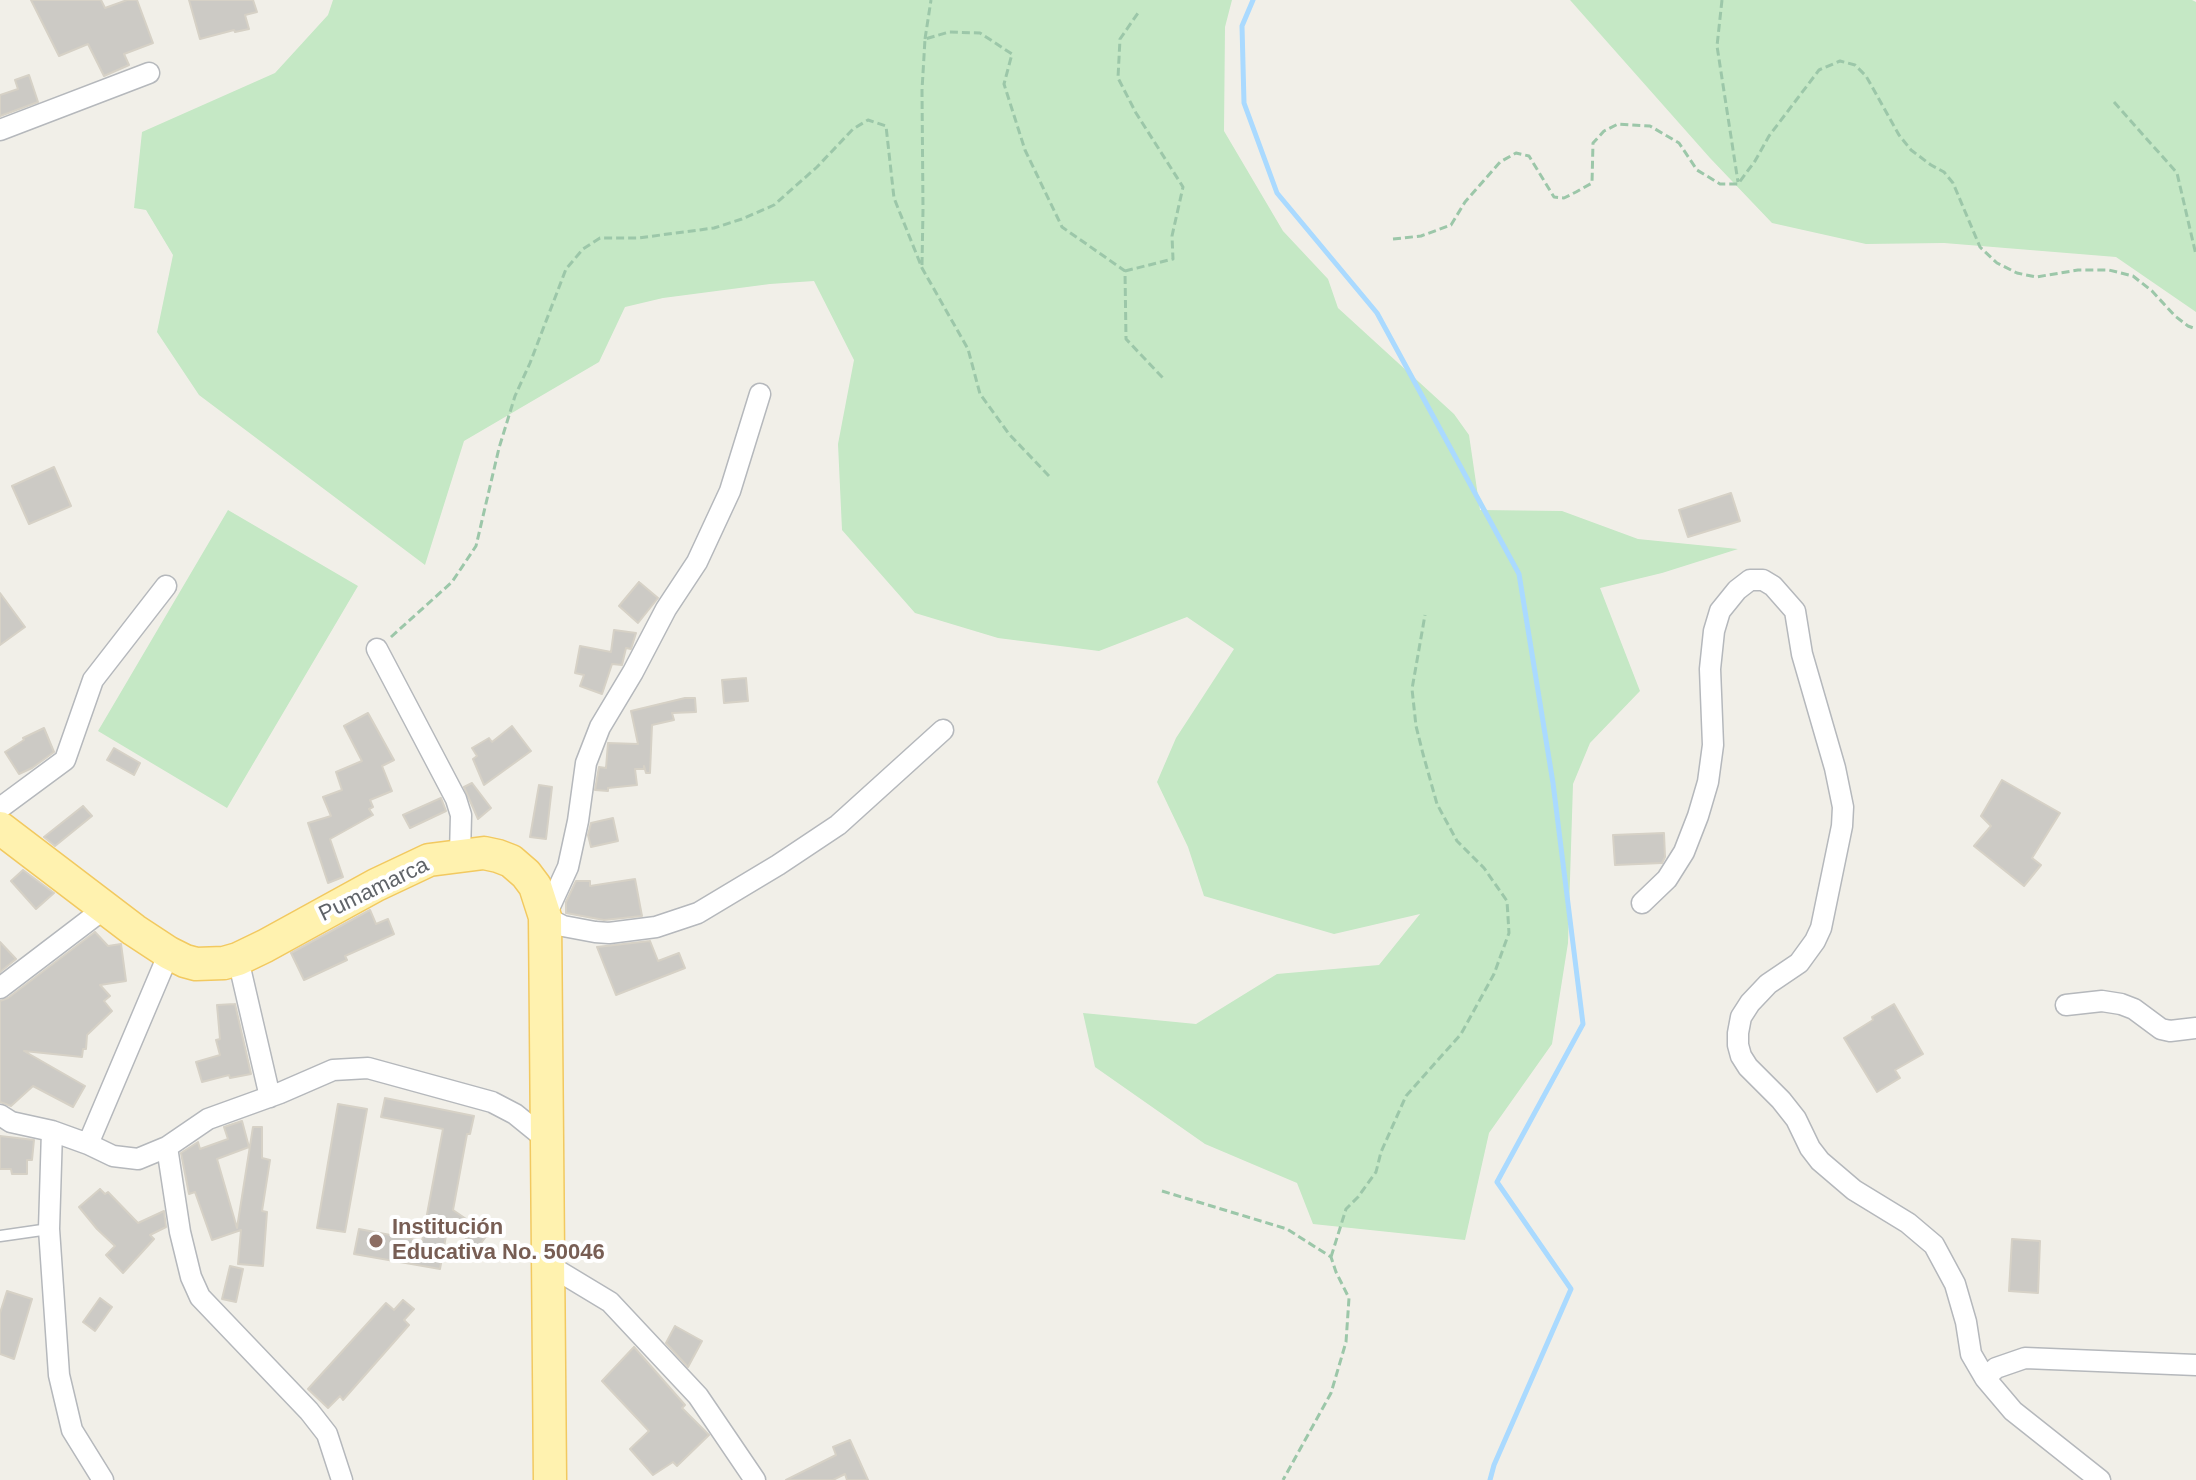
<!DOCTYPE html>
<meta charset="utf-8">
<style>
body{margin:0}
canvas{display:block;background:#f1efe8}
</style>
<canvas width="2196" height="1480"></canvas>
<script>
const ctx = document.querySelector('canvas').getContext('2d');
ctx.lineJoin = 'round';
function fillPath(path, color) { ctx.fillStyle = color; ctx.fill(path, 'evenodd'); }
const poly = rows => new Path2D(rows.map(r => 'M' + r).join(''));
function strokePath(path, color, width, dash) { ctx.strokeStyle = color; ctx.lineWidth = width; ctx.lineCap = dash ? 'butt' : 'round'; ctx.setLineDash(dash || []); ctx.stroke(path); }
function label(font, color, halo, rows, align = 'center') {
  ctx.font = font + ' Arial,sans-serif'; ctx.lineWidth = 8; ctx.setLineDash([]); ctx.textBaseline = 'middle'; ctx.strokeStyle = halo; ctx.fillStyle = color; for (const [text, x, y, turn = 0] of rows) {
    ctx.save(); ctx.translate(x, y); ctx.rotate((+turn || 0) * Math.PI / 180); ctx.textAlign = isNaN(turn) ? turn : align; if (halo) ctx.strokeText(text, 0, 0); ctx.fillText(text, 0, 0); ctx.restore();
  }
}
const green = poly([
 [333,0,1232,0,1225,27,1224,131,1283,231,1328,279,1338,308,1454,414,1469,435,1480,510,1562,511,1638,539,1738,549,1662,573,1600,588,1640,691,1590,743,1573,784,1568,943,1552,1044,1489,1133,1465,1240,1313,1224,1297,1183,1205,1144,1095,1067,1083,1013,1196,1024,1277,974,1379,965,1420,914,1334,934,1204,896,1188,847,1157,782,1176,738,1234,649,1187,617,1099,651,998,638,915,613,842,530,838,444,854,360,814,281,770,284,663,298,625,307,599,362,464,441,425,565,199,395,157,332,173,255,146,210,134,208,142,132,275,73,328,15],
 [1570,0,2192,0,2196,2,2196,312,2116,257,1944,243,1866,244,1772,223,1710,158],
 [228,510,358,586,227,808,98,731]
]);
const stream = poly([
 [1253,0,1242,26,1244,103,1277,193,1377,313,1519,574,1553,783,1583,1024,1497,1182,1571,1289,1494,1465,1490,1480]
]);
const building = poly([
 [31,0,101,0,105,8,127,0,137,0,153,43,124,54,129,65,104,76,88,44,59,56,31,0],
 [189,0,253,0,257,12,245,15,249,29,235,32,234,30,200,39,189,0],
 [29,75,38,102,0,116,0,95,18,89,15,80,29,75],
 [54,467,71,506,29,524,12,486,54,467],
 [1731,493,1740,521,1688,537,1679,510,1731,493],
 [639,582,658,598,638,623,619,606,639,582],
 [0,593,25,627,0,645,0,593],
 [614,630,636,633,631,649,626,648,622,665,612,664,602,694,580,686,584,675,575,673,580,646,611,652,614,630],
 [746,678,748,701,724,703,722,680,746,678],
 [685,698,695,698,696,712,672,713,674,720,652,725,650,773,646,773,644,766,644,769,635,769,637,785,608,788,608,791,595,790,599,767,606,768,608,743,638,744,631,711,685,698],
 [368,713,394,760,382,766,392,791,370,800,373,807,369,809,373,815,330,839,343,877,328,883,308,823,331,816,323,797,342,790,336,772,362,761,344,726,368,713],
 [512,726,531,751,484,785,473,759,477,756,472,748,489,738,492,742,512,726],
 [44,728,54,752,32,768,19,774,5,752,24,740,23,738,44,728],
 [114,748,140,763,134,775,107,760,114,748],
 [2002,780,2060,813,2032,858,2041,865,2024,886,1974,846,1991,826,1981,816,2002,780],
 [472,783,491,808,478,819,464,787,472,783],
 [539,785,552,787,546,839,530,837,539,785],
 [441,798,446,811,410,828,403,815,441,798],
 [83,806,92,816,55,846,44,837,83,806],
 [613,818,618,841,591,847,588,835,591,823,613,818],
 [1664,833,1665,857,1662,863,1615,865,1613,835,1664,833],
 [23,870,54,893,36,909,11,881,23,870],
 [635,879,642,916,604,920,566,913,566,902,576,881,590,881,590,886,635,879],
 [370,910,376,924,388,919,394,934,345,956,347,960,304,980,291,953,370,910],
 [95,932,108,946,121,944,126,981,100,985,110,996,104,1001,112,1011,87,1035,86,1049,83,1049,82,1057,24,1051,85,1086,73,1107,33,1086,11,1106,0,1102,0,1001,8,998,95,932],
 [650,941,658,961,679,953,685,968,616,995,597,947,650,941],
 [0,942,16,959,0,972,0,942],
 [235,1004,251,1074,230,1078,229,1075,202,1082,196,1062,220,1055,216,1040,220,1039,217,1005,235,1004],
 [1894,1004,1923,1054,1895,1070,1900,1078,1877,1092,1844,1038,1873,1020,1872,1017,1894,1004],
 [385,1098,474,1116,470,1134,467,1134,453,1210,488,1234,478,1247,448,1225,440,1269,354,1254,359,1229,422,1241,443,1129,381,1117,385,1098],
 [338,1104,367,1109,345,1232,317,1228,338,1104],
 [242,1121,249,1147,217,1159,237,1228,253,1127,262,1127,262,1158,270,1160,262,1211,267,1212,263,1266,238,1264,241,1230,212,1240,195,1192,189,1194,181,1153,198,1142,200,1149,228,1139,224,1127,242,1121],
 [0,1136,34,1140,32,1160,27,1160,27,1174,12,1174,11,1169,0,1169,0,1136],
 [100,1189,105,1194,108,1192,138,1223,164,1211,166,1227,150,1235,154,1239,123,1273,106,1255,115,1246,97,1229,79,1207,100,1189],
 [2012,1239,2040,1241,2038,1293,2009,1291,2012,1239],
 [230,1266,243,1269,236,1302,222,1299,230,1266],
 [7,1291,32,1299,14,1359,0,1354,0,1313,7,1291],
 [100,1298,112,1307,95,1331,83,1322,100,1298],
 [403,1300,414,1309,404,1320,409,1325,343,1400,340,1396,328,1408,308,1389,386,1303,394,1310,403,1300],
 [675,1326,702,1341,688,1367,666,1343,675,1326],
 [634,1347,685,1405,682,1408,709,1435,677,1466,673,1462,653,1475,630,1449,649,1431,602,1381,634,1347],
 [850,1440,868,1480,847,1480,845,1474,833,1480,786,1480,836,1455,833,1447,850,1440]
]);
const path = poly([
 [1722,0,1717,46,1738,182],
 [925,39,931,0],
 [2114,102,2177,173,2196,255],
 [1393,239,1421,236,1451,225,1465,202,1500,162,1516,153,1529,156,1554,197,1564,198,1576,192,1592,183,1593,143,1604,131,1618,124,1650,126,1679,143,1697,170,1720,184,1738,184,1755,161,1769,136,1819,70,1840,61,1855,65,1866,76,1899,135,1911,150,1931,165,1944,172,1953,183,1980,247,1997,263,2017,273,2036,277,2078,270,2109,270,2133,276,2152,291,2175,316,2188,326,2196,329],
 [922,265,923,210,922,90,925,39,949,32,980,33,1012,54,1004,84,1025,150,1062,227,1125,271,1126,339,1163,378],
 [1125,271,1173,259,1172,236,1183,187,1136,113,1118,78,1120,39,1138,13],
 [391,637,452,582,476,546,499,448,515,396,530,363,566,269,583,249,600,238,638,238,714,228,742,219,774,205,817,167,853,129,868,120,886,126,894,198,922,268,968,349,980,394,1009,434,1049,476],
 [1162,1191,1287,1229,1331,1257,1336,1272,1349,1298,1346,1342,1331,1393,1283,1480],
 [1331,1257,1346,1209,1358,1197,1376,1172,1381,1152,1406,1096,1461,1034,1494,974,1509,933,1507,901,1484,868,1457,841,1437,804,1423,754,1416,726,1412,689,1425,615]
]);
const lane = poly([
 [0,1236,49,1229]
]);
const street = poly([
 [0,130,149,73],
 [760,394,730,491,697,562,666,609,633,672,600,727,586,763,578,821,568,867,545,917,563,926,595,932,609,933,656,927,698,913,778,865,838,825,943,730],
 [377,649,456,799,461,815,460,855],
 [0,808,65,760,93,680,166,586],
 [1642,903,1667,879,1684,852,1698,816,1708,782,1713,745,1710,669,1714,631,1720,611,1737,590,1750,580,1763,580,1773,586,1795,611,1802,654,1835,768,1843,807,1842,826,1821,928,1815,941,1799,963,1768,984,1750,1003,1741,1017,1738,1033,1738,1045,1741,1056,1748,1067,1781,1100,1796,1119,1810,1148,1820,1161,1854,1190,1908,1223,1934,1245,1955,1284,1966,1322,1971,1354,1985,1378,2013,1411,2100,1480],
 [238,959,270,1097],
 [0,988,105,908],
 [2066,1005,2102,1001,2121,1004,2134,1009,2161,1029,2170,1031,2196,1028],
 [0,1115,11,1122,52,1131,88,1144,113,1156,138,1159,167,1147,208,1119,280,1093,333,1070,368,1068,492,1102,515,1114,547,1140],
 [52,1131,49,1229,59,1375,72,1430,103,1480],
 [88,1144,169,953],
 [167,1147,180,1232,191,1277,200,1297,309,1411,327,1434,342,1480],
 [547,1264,610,1302,698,1396,755,1480],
 [1985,1378,1996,1368,2025,1358,2196,1365]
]);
const primary = poly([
 [0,828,134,930,169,953,185,961,196,964,224,963,238,959,265,946,376,885,429,860,484,853,498,856,511,861,526,874,535,886,545,917,550,1480]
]);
const markers = [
 [376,1241,8,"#8d6e63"]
];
const streetNames = [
 ["Pumamarca",374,890,-26]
];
const educationNames = [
 ["Institución",392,1228],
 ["Educativa No. 50046",392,1253]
];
fillPath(green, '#c5e8c5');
strokePath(stream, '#aadaff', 5);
fillPath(building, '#cccac5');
strokePath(building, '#d6d1c6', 2);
strokePath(lane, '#b5b8bc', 13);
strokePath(street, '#b5b8bc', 23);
strokePath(primary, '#f2c960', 35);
strokePath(path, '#9cc7a9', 3, [8, 4]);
strokePath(lane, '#fff', 10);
strokePath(street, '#fff', 20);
strokePath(primary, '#fff2af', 32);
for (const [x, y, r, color] of markers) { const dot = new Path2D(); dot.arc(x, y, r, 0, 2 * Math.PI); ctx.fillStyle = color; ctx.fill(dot); strokePath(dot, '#fff', 3); }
label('22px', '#5f6368', '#fff', streetNames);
label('bold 22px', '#785e54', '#fff', educationNames, 'left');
</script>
